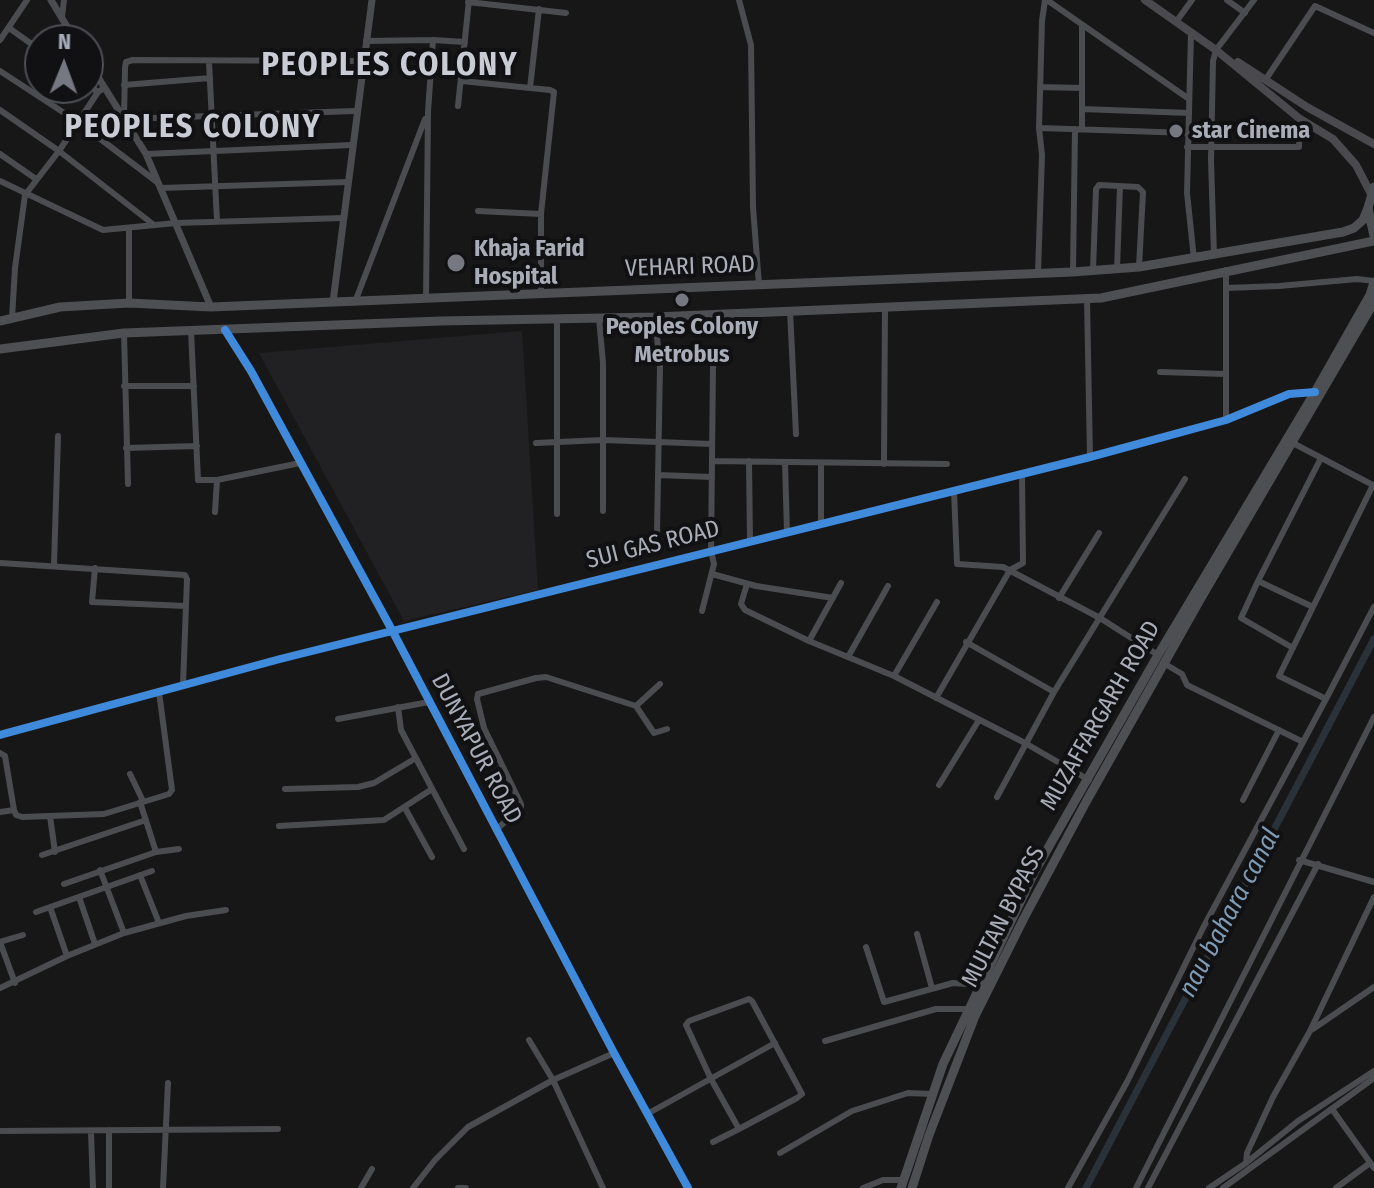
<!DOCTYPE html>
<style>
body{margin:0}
#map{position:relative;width:1374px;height:1188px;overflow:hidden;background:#171717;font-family:"Fira Sans Condensed",sans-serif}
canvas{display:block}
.north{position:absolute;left:24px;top:24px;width:80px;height:80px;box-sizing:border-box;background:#111113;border:2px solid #4d4f55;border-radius:50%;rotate:1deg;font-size:22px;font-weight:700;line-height:32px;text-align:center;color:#a8adb8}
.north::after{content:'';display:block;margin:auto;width:28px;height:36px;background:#757880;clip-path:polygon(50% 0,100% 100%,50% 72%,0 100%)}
</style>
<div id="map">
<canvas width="1374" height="1188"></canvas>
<div class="north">N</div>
</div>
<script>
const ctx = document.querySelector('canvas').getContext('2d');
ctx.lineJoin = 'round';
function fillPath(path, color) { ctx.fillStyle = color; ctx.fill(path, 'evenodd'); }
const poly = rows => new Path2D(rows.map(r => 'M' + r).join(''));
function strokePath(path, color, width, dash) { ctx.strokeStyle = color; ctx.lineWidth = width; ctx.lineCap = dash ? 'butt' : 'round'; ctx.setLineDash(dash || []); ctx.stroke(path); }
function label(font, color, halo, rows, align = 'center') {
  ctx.font = font + ' "Fira Sans Condensed",sans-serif'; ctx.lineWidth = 8; ctx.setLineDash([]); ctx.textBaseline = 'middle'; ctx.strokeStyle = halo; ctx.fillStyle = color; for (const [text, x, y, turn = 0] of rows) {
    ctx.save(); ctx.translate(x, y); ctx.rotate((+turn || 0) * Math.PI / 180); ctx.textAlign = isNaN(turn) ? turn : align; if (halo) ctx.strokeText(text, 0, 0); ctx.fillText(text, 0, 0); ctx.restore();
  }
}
const built = poly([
 [522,331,538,590,404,621,259,353]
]);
const canal = poly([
 [1086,1188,1374,639]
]);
const minor = poly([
 [739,0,751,45,753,207,759,285],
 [1047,0,1189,99],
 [1227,0,1245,13],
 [468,2,566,13],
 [62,17,64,0],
 [1176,22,1192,0],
 [9,28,40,50],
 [1191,32,1187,193,1194,259],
 [0,40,27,0],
 [433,40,465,42],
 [366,41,433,40,428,112,426,299],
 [209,62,217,221],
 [0,71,78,122,157,182],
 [1266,79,1315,6,1374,33],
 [462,81,550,90,554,92,541,214,541,293],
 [88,85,98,92,101,90],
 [124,85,210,78],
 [1040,87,1082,88],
 [530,88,539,9],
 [458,106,469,0],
 [1082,109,1189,113],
 [0,110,59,151,154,225],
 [355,111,124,119,125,68,126,62,133,60,363,61],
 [1039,128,1189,133],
 [1082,129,1082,25],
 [1187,147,1299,147,1300,119],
 [0,154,36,179],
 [146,154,352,145],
 [0,181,103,230,176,223,343,218],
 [161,188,348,182],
 [478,211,541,214],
 [129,228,129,303],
 [1214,255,1211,160,1213,61,1216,50,1254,0],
 [1117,269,1120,186],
 [1093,270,1096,189,1099,185,1138,187,1143,192,1139,267],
 [1226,270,1226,420],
 [1073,272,1075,129],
 [1038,273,1042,155,1039,128,1042,21,1045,0],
 [1226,288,1279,286,1357,279,1374,281],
 [1087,299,1090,457],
 [355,302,425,119],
 [790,310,796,434],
 [655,317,660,367,657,533],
 [12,318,15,268,25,195,59,151,98,92],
 [557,318,557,514],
 [599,318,603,363,603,511],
 [191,331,198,480,217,480,300,463],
 [124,333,128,484],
 [1160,372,1226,374],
 [124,386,194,386],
 [1289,441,1373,485,1279,676,1326,699,1374,607],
 [536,443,603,440,712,444],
 [126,448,197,446],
 [712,461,947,464],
 [749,461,750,542],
 [785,462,787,533],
 [884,464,885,306],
 [658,475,712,477],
 [954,491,957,564,1003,567,1100,618,1158,655],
 [215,512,217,480],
 [821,524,821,463],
 [0,563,185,575,187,579,183,685],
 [54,565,58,436],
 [95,568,92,602,186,606],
 [712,574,756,586,833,598],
 [1258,581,1321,458],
 [747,584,741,604,745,610,809,641,894,676,1025,743,1089,780],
 [1059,598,1099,533],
 [702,611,714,564,711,551,713,367],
 [809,641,841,583],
 [966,642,1054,692],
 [1293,648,1241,618,1258,581,1313,607],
 [848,657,888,586],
 [1165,664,1182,674,1187,685,1303,742,1326,699],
 [894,676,937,602],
 [936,698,1010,570,1023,563,1022,474],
 [636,706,660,684],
 [398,707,401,730,464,849],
 [338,719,429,702],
 [0,735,280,659,1090,457,1226,420,1289,394,1315,392],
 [0,753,5,756,14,810,16,815,22,817,104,814,169,794,172,790,159,692],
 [130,774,143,801],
 [939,785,979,720],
 [285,789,358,787,374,783,416,758],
 [997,797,1054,692,1185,479],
 [1243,800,1279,730],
 [140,802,156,852],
 [405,808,432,857],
 [0,812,14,810],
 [50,816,55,852],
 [279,826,384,820,432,789],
 [496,830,521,807,521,804,484,728,477,699,478,694,536,678,546,677,636,706,654,733,667,729],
 [42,855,146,820],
 [1299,860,1374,882],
 [100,870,124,933],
 [140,875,159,923],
 [64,884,156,852,179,849],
 [79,897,95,944],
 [50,907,67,956],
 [36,912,152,871],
 [917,934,932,988],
 [0,942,15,983],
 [0,942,23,935],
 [866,947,884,1002,953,983,979,985],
 [0,988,67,956,124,933,186,916,226,910],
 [1313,1029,1374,987],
 [529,1040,553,1080,603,1188],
 [825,1041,936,1009,967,1009],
 [1332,1109,1374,1168],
 [649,1113,775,1043],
 [0,1131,278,1129],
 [91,1132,93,1188],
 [713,1142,739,1129,797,1098,802,1094,752,1001,749,999,689,1021,686,1025,711,1079,739,1129],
 [780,1153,852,1111,908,1093,932,1094],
 [1246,1163,1247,1153,1273,1097,1310,1031,1374,897],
 [109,1188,109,1130],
 [163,1188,168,1083],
 [361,1188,372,1169],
 [413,1188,435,1160,468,1127,553,1080,614,1053],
 [458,1188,466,1188],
 [863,1188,883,1180,903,1180],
 [1068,1188,1127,1082,1203,928,1303,742],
 [1136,1188,1374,717],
 [1148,1188,1318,864],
 [1209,1188,1246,1163,1298,1121,1374,1071],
 [1223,1188,1374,1078],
 [1336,1188,1370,1163]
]);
const tertiary = poly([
 [51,0,75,40],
 [88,61,146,154,211,307],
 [333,302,372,0],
 [225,330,251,371,393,632,614,1053,688,1188]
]);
const secondary = poly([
 [1145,0,1216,50,1300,119,1333,139,1356,165,1371,194],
 [1238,62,1307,107,1374,144]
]);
const primary = poly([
 [1374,187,1368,208,1374,236],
 [0,321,60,307,129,303,211,307,1073,272,1139,267,1343,232,1354,228,1363,220,1368,208],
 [0,349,124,333,441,321,655,317,1101,298,1374,241],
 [901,1188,943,1064,1035,871,1158,655,1315,392,1370,295,1374,282],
 [912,1188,929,1135,975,1016,1024,918,1086,802,1201,598,1374,302]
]);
const cycleway = poly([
 [225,330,251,371,393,632,614,1053,688,1188],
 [0,735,280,659,1090,457,1226,420,1289,394,1315,392]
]);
const markers = [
 [1176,131,8,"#757880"],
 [456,263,10,"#757880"],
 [682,300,8,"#757880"]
];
const poiNames = [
 ["star Cinema",1192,131],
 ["Khaja Farid",474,249],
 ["Hospital",474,277],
 ["Peoples Colony",682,327,"center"],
 ["Metrobus",682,355,"center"]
];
const streetNames = [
 ["VEHARI ROAD",690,267,-2],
 ["SUI GAS ROAD",653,545,-14],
 ["MUZAFFARGARH ROAD",1101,716,-60],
 ["DUNYAPUR ROAD",476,749,62],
 ["MULTAN BYPASS",1004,917,-63]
];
const waterNames = [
 ["nau bahara canal",1230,913,-62]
];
const districtNames = [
 ["PEOPLES COLONY",390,66],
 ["PEOPLES COLONY",193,128]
];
fillPath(built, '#212123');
strokePath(canal, '#2a3239', 7);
strokePath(minor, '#4b4c50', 6);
strokePath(tertiary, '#4b4c50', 7);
strokePath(secondary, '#4a4a4e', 8);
strokePath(primary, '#4d4f52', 9);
strokePath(cycleway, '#408adc', 8);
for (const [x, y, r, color] of markers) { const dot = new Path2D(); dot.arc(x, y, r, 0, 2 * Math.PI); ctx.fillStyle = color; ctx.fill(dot); strokePath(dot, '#111113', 3); }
label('bold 24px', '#a8adb8', '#111113', poiNames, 'left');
label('24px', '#a8adb8', '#111113', streetNames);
label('italic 26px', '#7f9bb3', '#111113', waterNames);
ctx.letterSpacing = '2px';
label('bold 32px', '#c9ccd4', '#111113', districtNames);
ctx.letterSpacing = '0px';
</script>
